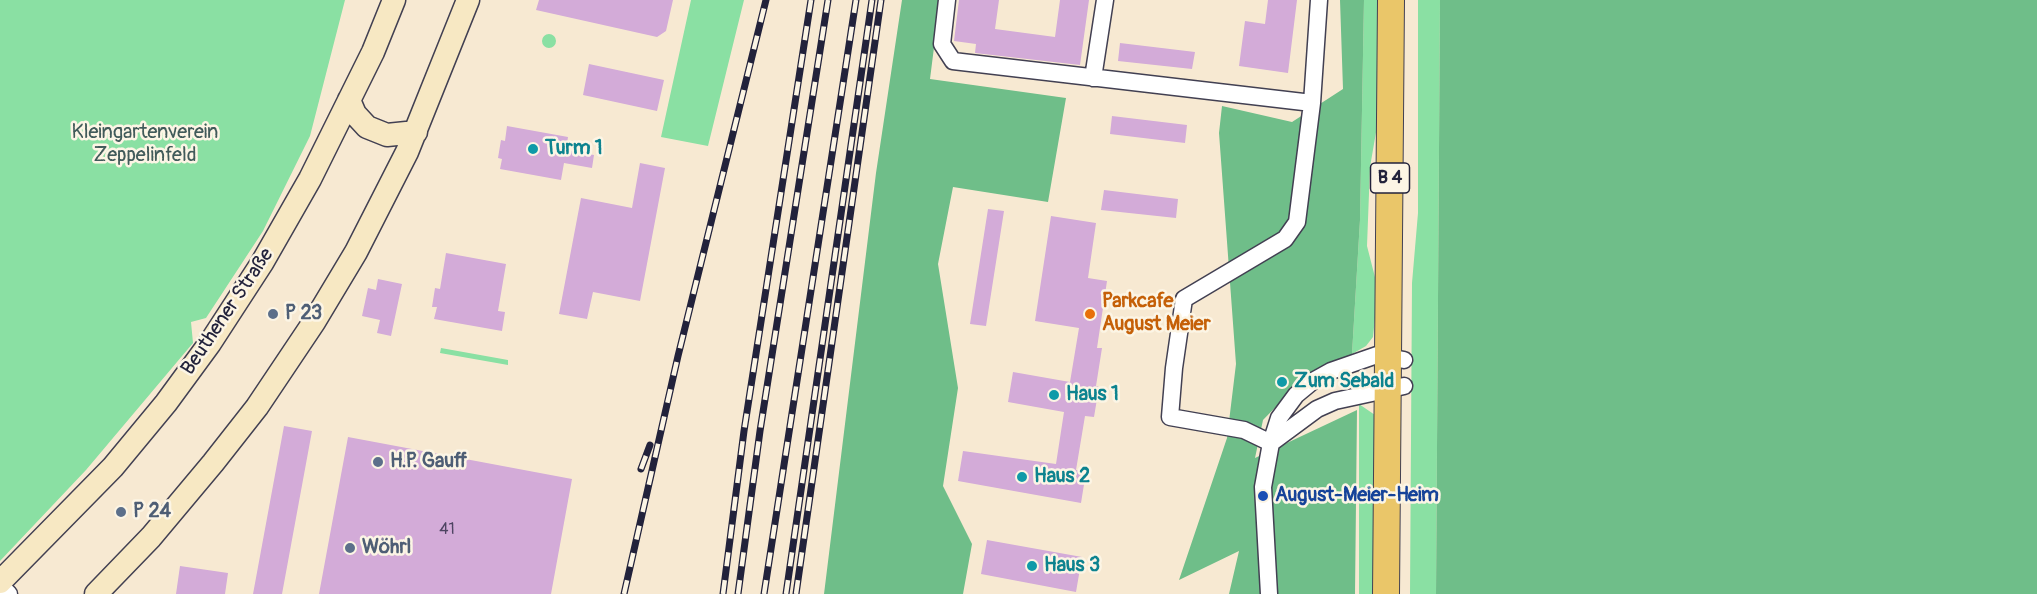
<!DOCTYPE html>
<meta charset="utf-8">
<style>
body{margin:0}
canvas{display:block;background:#f7e9d2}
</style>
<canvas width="2037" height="594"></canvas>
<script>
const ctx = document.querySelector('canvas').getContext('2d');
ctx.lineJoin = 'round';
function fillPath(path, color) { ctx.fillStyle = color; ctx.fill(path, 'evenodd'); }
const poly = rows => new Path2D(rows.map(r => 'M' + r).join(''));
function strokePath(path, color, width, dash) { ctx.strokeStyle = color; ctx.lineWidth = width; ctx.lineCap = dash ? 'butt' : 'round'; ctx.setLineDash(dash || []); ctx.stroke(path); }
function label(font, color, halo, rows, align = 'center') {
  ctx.font = font + ' Pangolin,sans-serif'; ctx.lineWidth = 5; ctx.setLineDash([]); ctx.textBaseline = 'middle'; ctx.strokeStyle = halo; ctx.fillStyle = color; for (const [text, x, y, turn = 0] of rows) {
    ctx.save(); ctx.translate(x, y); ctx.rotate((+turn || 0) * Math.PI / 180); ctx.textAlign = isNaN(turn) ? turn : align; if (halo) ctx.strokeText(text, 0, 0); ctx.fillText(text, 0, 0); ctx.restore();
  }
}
const green = poly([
 [0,0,345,0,310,136,263,231,206,318,191,322,193,343,86,470,0,561],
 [691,0,744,0,708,146,661,137],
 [1364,0,1381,0,1379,115,1370,167,1367,246,1378,289,1373,337,1366,346,1352,354,1360,220],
 [1418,0,1440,0,1436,594,1410,594,1412,283,1418,213],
 '542 41a7 7 0 1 1 14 0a7 7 0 1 1-14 0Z',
 [441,348,508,360,508,365,440,353],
 [1359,404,1375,415,1377,594,1359,594]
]);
const forest = poly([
 [902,0,940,0,930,79,1066,98,1048,202,953,187,938,264,958,388,943,486,972,544,963,594,824,594,876,173],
 [1340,0,1364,0,1360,220,1352,354,1302,380,1263,420,1255,458,1357,410,1355,594,1229,594,1239,551,1179,580,1227,438,1236,364,1219,133,1222,106,1292,122,1343,89],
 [1440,0,2037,0,2037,594,1436,594]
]);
const building = poly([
 [539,0,673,0,666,31,657,37,536,10],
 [959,0,999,0,995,29,1055,37,1060,0,1089,0,1080,65,975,53,976,44,954,41],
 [1268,0,1297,0,1288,73,1239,66,1245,21,1265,24],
 [1120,43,1195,52,1192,69,1118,61],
 [589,64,664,80,657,111,583,95],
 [1112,116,1187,125,1185,143,1110,134],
 [507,126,568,137,566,150,594,155,592,168,564,163,561,180,500,169,502,159,498,158,501,140,505,141],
 [640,163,665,168,640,301,593,292,587,319,559,314,581,198,632,208],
 [1104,190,1178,199,1176,218,1101,210],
 [988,209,1004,211,986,326,970,324],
 [1051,216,1096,223,1088,278,1107,281,1097,348,1102,348,1096,386,1099,387,1094,417,1085,416,1076,470,1086,472,1081,503,958,481,963,451,1056,464,1064,412,1008,402,1013,372,1070,382,1079,328,1035,321],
 [446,253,506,264,498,311,505,312,502,331,434,319,437,307,432,307,435,288,440,289],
 [378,279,402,284,391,336,377,333,380,320,362,316,368,288,376,290],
 [284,426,312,431,282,594,253,594],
 [348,437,572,479,551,594,319,594],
 [987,540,1082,557,1076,592,981,574],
 [180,566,228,573,225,594,176,594]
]);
const street = poly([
 [947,0,942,44,953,61,1312,103,1297,222,1285,239,1184,299,1174,368,1170,417,1244,430,1271,443],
 [1093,78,1105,0],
 [1312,103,1319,0],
 [1271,443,1317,409,1335,401,1404,386],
 [0,585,9,594],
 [1269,594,1263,487,1271,443,1279,418,1296,395,1313,381,1331,371,1377,355,1404,360]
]);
const secondary = poly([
 [349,100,355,114,367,127,387,135,416,132],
 [0,582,113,467,166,403,210,343,262,263,310,179,373,52,394,0],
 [96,594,151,537,213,463,257,407,314,322,356,252,407,152,468,0]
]);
const primary = poly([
 [1386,594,1391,0]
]);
const rail = poly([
 [641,469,650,445],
 [624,594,678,356,766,0],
 [723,594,744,431,811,0],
 [738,594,760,431,828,0],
 [764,594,856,0],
 [786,594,872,0],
 [796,594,881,0]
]);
const markers = [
 [533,149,6,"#0f9aa8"],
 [273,314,6,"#5c6f8a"],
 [1090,314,6,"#e8710a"],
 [1282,382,6,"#0f9aa8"],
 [1054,395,6,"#0f9aa8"],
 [378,462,6,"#5c6f8a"],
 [1022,477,6,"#0f9aa8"],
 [1263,496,6,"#1a4fb4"],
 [121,512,6,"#5c6f8a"],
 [350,548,6,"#5c6f8a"],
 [1032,566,6,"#0f9aa8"]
];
const numberNames = [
 ["41",447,530]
];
const shields = [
 [1390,178,39]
];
const shieldNames = [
 ["B 4",1390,178]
];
const parkNames = [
 ["Kleingartenverein",145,133],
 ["Zeppelinfeld",145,156]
];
const cultureNames = [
 ["Turm 1",545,149],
 ["Zum Sebald",1294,382],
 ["Haus 1",1066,395],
 ["Haus 2",1034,477],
 ["Haus 3",1044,566]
];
const foodNames = [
 ["Parkcafe",1102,302],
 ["August Meier",1102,325]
];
const streetNames = [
 ["Beuthener Straße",228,312,-56]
];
const serviceNames = [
 ["P 23",285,314],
 ["H.P. Gauff",390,462],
 ["P 24",133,512],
 ["Wöhrl",362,548]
];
const transitNames = [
 ["August-Meier-Heim",1275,496]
];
fillPath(green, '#8ae0a3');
fillPath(forest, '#6fbe89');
fillPath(building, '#d3abd8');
strokePath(street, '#424052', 19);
strokePath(secondary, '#424052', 25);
strokePath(primary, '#424052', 28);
strokePath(street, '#fff', 16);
strokePath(secondary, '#f7e8c3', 22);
strokePath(primary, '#eac669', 26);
strokePath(rail, '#22223b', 7);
strokePath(rail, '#fcf5e5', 4.5, [14]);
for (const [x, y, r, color] of markers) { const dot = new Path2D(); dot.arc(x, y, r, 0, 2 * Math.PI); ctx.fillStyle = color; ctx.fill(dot); strokePath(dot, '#fcf5e5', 2); }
label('16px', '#4e4462', null, numberNames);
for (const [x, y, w] of shields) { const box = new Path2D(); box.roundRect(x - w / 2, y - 15, w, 30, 4.5); ctx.fillStyle = '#fcf5e5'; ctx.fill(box); strokePath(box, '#22223b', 1.5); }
label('bold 18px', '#22223b', null, shieldNames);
label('20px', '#415b5a', '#fcf5e5', parkNames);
label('bold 20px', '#0d838f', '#fcf5e5', cultureNames, 'left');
label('bold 20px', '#c56008', '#fcf5e5', foodNames, 'left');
label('20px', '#22223b', '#fcf5e5', streetNames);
label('bold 20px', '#4e5e75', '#fcf5e5', serviceNames, 'left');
label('bold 20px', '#164399', '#fcf5e5', transitNames, 'left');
</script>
